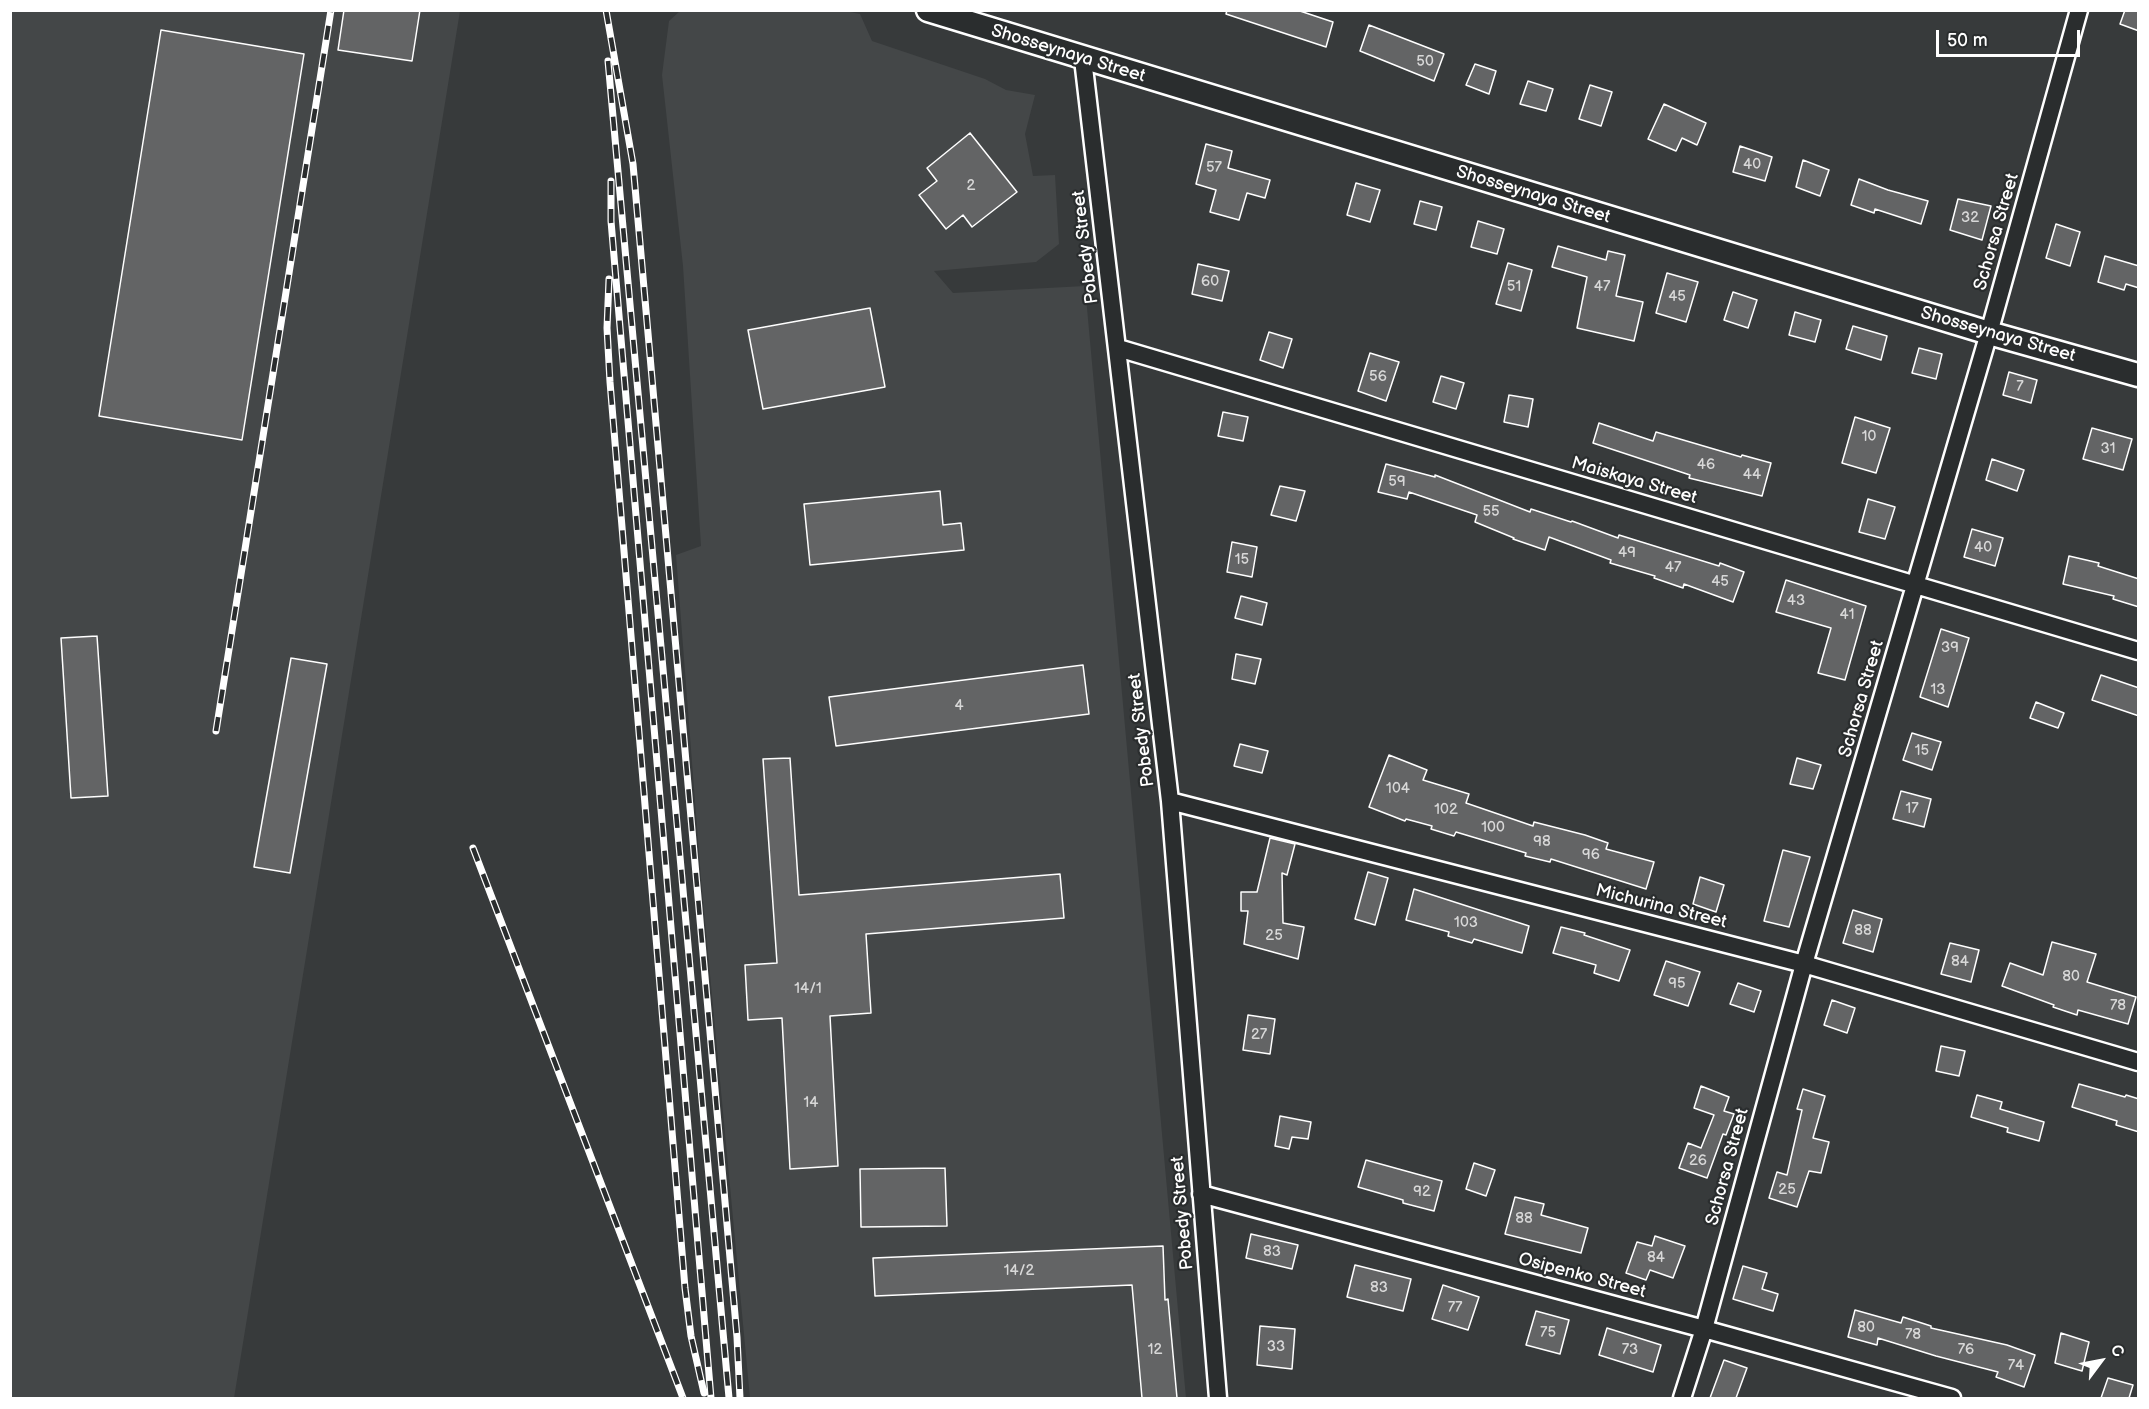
<!DOCTYPE html>
<meta charset="utf-8">
<style>
body{margin:0}
#map{position:relative;width:2149px;height:1409px;overflow:hidden;background:#373a3b;font-family:"Balsamiq Sans",sans-serif}
canvas{display:block}
.frame{position:absolute;inset:0;border:12px solid #fff;pointer-events:none}
.north{position:absolute;left:2071px;top:1331px;width:60px;height:60px;-webkit-text-stroke:4px #2a2d2e;paint-order:stroke;rotate:58deg;font-size:16px;font-weight:700;line-height:24px;text-align:center;color:#fff}
.north::after{content:'';display:block;margin:auto;width:21px;height:27px;background:#fff;clip-path:polygon(50% 0,100% 100%,50% 72%,0 100%)}
.scale{position:absolute;left:1936px;top:30px;width:144px;height:27px;box-sizing:border-box;border:3px solid #fff;border-top:0;padding-left:8px;font-size:18px;line-height:21px;white-space:nowrap;color:#fff;-webkit-text-stroke:4px #2a2d2e;paint-order:stroke}
</style>
<div id="map">
<canvas width="2149" height="1409"></canvas>
<div class="frame"></div>
<div class="north">С</div>
<div class="scale">50 m</div>
</div>
<script>
const ctx = document.querySelector('canvas').getContext('2d');
ctx.lineJoin = 'round';
function fillPath(path, color) { ctx.fillStyle = color; ctx.fill(path, 'evenodd'); }
const poly = rows => new Path2D(rows.map(r => 'M' + r).join(''));
function strokePath(path, color, width, dash) { ctx.strokeStyle = color; ctx.lineWidth = width; ctx.lineCap = dash ? 'butt' : 'round'; ctx.setLineDash(dash || []); ctx.stroke(path); }
function label(font, color, halo, rows, align = 'center') {
  ctx.font = font + ' "Balsamiq Sans",sans-serif'; ctx.lineWidth = 4.5; ctx.setLineDash([]); ctx.textBaseline = 'middle'; ctx.strokeStyle = halo; ctx.fillStyle = color; for (const [text, x, y, turn = 0] of rows) {
    ctx.save(); ctx.translate(x, y); ctx.rotate((+turn || 0) * Math.PI / 180); ctx.textAlign = isNaN(turn) ? turn : align; if (halo) ctx.strokeText(text, 0, 0); ctx.fillText(text, 0, 0); ctx.restore();
  }
}
const built = poly([
 [10,11,460,11,234,1398,11,1398],
 [680,11,845,11,860,14,872,41,985,79,1006,90,1035,95,1025,134,1033,176,1055,175,1059,244,1036,262,934,271,953,293,1085,286,1186,1398,750,1398,701,879,676,555,701,546,683,266,662,75,669,21]
]);
const building = poly([
 [344,10,420,10,412,61,338,50,344,10],
 [1227,10,1297,10,1333,22,1326,47,1226,14,1227,10],
 [2125,10,2139,10,2139,31,2120,24,2125,10],
 [1369,25,1444,54,1434,81,1360,51,1369,25],
 [161,30,304,54,242,440,99,416,161,30],
 [1475,64,1496,71,1489,94,1466,85,1475,64],
 [1528,81,1553,89,1546,111,1520,104,1528,81],
 [1590,85,1612,92,1601,126,1579,119,1590,85],
 [1664,104,1706,123,1697,145,1682,138,1676,151,1648,139,1664,104],
 [970,133,1017,192,972,227,963,215,946,229,919,195,937,181,927,168,970,133],
 [1206,144,1232,151,1228,168,1270,180,1265,198,1247,193,1239,220,1210,212,1216,190,1196,184,1206,144],
 [1740,146,1772,157,1765,181,1733,172,1740,146],
 [1803,160,1829,170,1820,196,1796,187,1803,160],
 [1859,179,1888,190,1928,201,1921,224,1875,209,1874,213,1851,205,1859,179],
 [1356,183,1380,190,1370,222,1347,215,1356,183],
 [1958,199,1991,206,1982,240,1950,230,1958,199],
 [1420,201,1442,207,1436,230,1414,224,1420,201],
 [1478,221,1504,229,1497,254,1471,247,1478,221],
 [2056,224,2080,232,2070,266,2046,258,2056,224],
 [1558,246,1606,260,1608,251,1625,255,1616,296,1643,302,1634,341,1577,328,1587,277,1552,267,1558,246],
 [2105,256,2139,266,2139,288,2126,284,2124,290,2098,282,2105,256],
 [1508,263,1532,270,1521,311,1496,304,1508,263],
 [1198,264,1229,271,1222,301,1192,294,1198,264],
 [1667,273,1698,282,1686,322,1656,313,1667,273],
 [1733,292,1757,300,1748,328,1724,320,1733,292],
 [870,308,885,387,763,409,748,330,870,308],
 [1795,312,1821,320,1815,342,1789,335,1795,312],
 [1853,326,1887,336,1881,360,1846,349,1853,326],
 [1269,332,1292,339,1283,368,1260,360,1269,332],
 [1919,348,1942,354,1936,379,1912,373,1919,348],
 [1370,353,1399,362,1386,401,1358,391,1370,353],
 [2009,372,2037,380,2031,403,2003,395,2009,372],
 [1441,376,1464,383,1456,409,1433,402,1441,376],
 [1509,395,1533,399,1528,427,1504,422,1509,395],
 [1223,412,1248,417,1243,441,1218,436,1223,412],
 [1855,417,1890,428,1876,473,1842,463,1855,417],
 [1599,423,1653,441,1656,432,1741,457,1742,455,1771,463,1762,496,1689,478,1690,475,1593,443,1599,423],
 [2092,428,2132,439,2123,470,2083,459,2092,428],
 [1992,459,2024,470,2017,491,1986,480,1992,459],
 [1386,464,1435,477,1435,475,1530,512,1531,509,1571,522,1572,521,1618,538,1619,535,1719,566,1720,563,1744,572,1733,602,1684,584,1683,588,1654,578,1655,576,1610,563,1611,560,1549,537,1545,550,1513,539,1514,538,1475,522,1477,515,1409,492,1407,499,1378,492,1386,464],
 [1280,486,1305,491,1296,521,1271,515,1280,486],
 [940,491,943,525,961,523,964,550,810,565,804,504,940,491],
 [1868,499,1895,507,1885,539,1859,532,1868,499],
 [1972,529,2003,538,1995,566,1964,557,1972,529],
 [1232,542,1257,547,1252,577,1227,572,1232,542],
 [2069,556,2099,563,2098,566,2139,579,2139,607,2113,599,2114,596,2063,584,2069,556],
 [1786,580,1866,606,1845,680,1818,673,1831,628,1776,612,1786,580],
 [1241,596,1267,603,1262,625,1235,618,1241,596],
 [1941,629,1969,638,1948,707,1920,697,1941,629],
 [97,636,108,796,71,798,61,638,97,636],
 [1236,654,1261,659,1255,684,1232,679,1236,654],
 [291,658,327,664,290,873,254,867,291,658],
 [1083,665,1089,714,836,746,829,697,1083,665],
 [2101,675,2139,688,2139,716,2092,700,2101,675],
 [2036,702,2064,713,2058,728,2030,718,2036,702],
 [1912,733,1941,742,1932,770,1903,760,1912,733],
 [1240,744,1268,751,1262,773,1234,766,1240,744],
 [1389,755,1427,770,1423,780,1469,794,1466,803,1533,826,1534,822,1585,835,1608,843,1606,849,1654,862,1646,889,1551,859,1550,862,1525,856,1526,853,1456,832,1454,836,1431,829,1432,826,1406,819,1405,821,1369,807,1389,755],
 [790,758,799,895,1060,874,1064,918,866,934,871,1013,830,1016,838,1166,790,1169,782,1018,748,1020,745,965,777,963,763,759,790,758],
 [1797,758,1821,765,1813,789,1790,784,1797,758],
 [1901,791,1931,799,1924,827,1893,819,1901,791],
 [1270,838,1295,844,1287,875,1282,873,1283,923,1304,927,1298,959,1244,944,1248,911,1241,911,1241,892,1257,892,1270,838],
 [1783,850,1810,857,1789,927,1764,921,1783,850],
 [1368,872,1388,878,1375,925,1355,919,1368,872],
 [1700,877,1724,885,1716,912,1693,904,1700,877],
 [1414,889,1529,926,1522,953,1474,939,1472,943,1448,936,1449,932,1406,920,1414,889],
 [1853,910,1882,919,1873,952,1843,943,1853,910],
 [1561,927,1585,933,1584,935,1630,950,1619,981,1594,973,1596,965,1553,953,1561,927],
 [2052,942,2096,954,2087,982,2136,997,2128,1024,2078,1010,2077,1015,2053,1007,2054,1005,2002,986,2010,963,2043,975,2052,942],
 [1950,943,1979,950,1971,982,1941,974,1950,943],
 [1666,961,1700,972,1688,1006,1654,995,1666,961],
 [1738,983,1761,991,1754,1012,1730,1004,1738,983],
 [1832,1000,1855,1008,1847,1033,1824,1025,1832,1000],
 [1248,1015,1275,1019,1270,1054,1243,1050,1248,1015],
 [1941,1046,1965,1051,1959,1076,1936,1071,1941,1046],
 [2079,1084,2125,1097,2126,1095,2139,1099,2139,1132,2116,1125,2117,1121,2072,1107,2079,1084],
 [1701,1086,1729,1097,1724,1111,1734,1114,1726,1135,1723,1134,1707,1178,1679,1168,1688,1143,1701,1148,1714,1115,1694,1108,1701,1086],
 [1803,1089,1825,1096,1813,1138,1829,1142,1821,1173,1809,1171,1797,1207,1769,1198,1777,1172,1787,1175,1802,1110,1797,1109,1803,1089],
 [1977,1095,2002,1102,2000,1109,2044,1122,2039,1141,2007,1132,2008,1128,1971,1117,1977,1095],
 [1280,1116,1311,1122,1308,1139,1292,1137,1289,1149,1275,1146,1280,1116],
 [1366,1160,1442,1181,1434,1211,1403,1203,1403,1200,1358,1187,1366,1160],
 [1474,1163,1495,1170,1486,1196,1466,1189,1474,1163],
 [945,1168,947,1226,861,1227,860,1169,945,1168],
 [1515,1197,1544,1204,1541,1215,1588,1228,1581,1253,1505,1234,1515,1197],
 [1251,1234,1298,1245,1292,1269,1246,1258,1251,1234],
 [1655,1236,1685,1246,1673,1278,1650,1270,1646,1280,1626,1273,1637,1242,1652,1246,1655,1236],
 [1163,1246,1165,1300,1168,1299,1177,1398,1142,1398,1132,1285,875,1296,873,1258,1163,1246],
 [1355,1265,1411,1279,1403,1311,1347,1297,1355,1265],
 [1743,1266,1767,1273,1762,1289,1778,1294,1773,1311,1733,1299,1743,1266],
 [1443,1285,1479,1297,1468,1330,1432,1319,1443,1285],
 [1855,1310,1901,1323,1903,1317,1931,1326,1931,1328,2007,1345,2035,1355,2024,1387,1996,1377,1998,1372,1936,1356,1878,1338,1877,1345,1848,1337,1855,1310],
 [1536,1311,1569,1320,1560,1354,1526,1345,1536,1311],
 [1260,1326,1295,1329,1292,1369,1257,1365,1260,1326],
 [1607,1328,1661,1345,1653,1372,1599,1355,1607,1328],
 [2061,1333,2089,1342,2082,1371,2055,1363,2061,1333],
 [1724,1360,1747,1368,1736,1398,1710,1398,1724,1360],
 [2108,1378,2133,1385,2129,1398,2101,1398,2108,1378]
]);
const street = poly([
 [1083,59,1170,801,1218,1398],
 [1118,348,2138,651],
 [1170,801,1804,964,2138,1062],
 [1201,1194,1704,1329,1952,1398],
 [1682,1398,1704,1329,1804,964,1989,333,2079,10]
]);
const secondary = poly([
 [928,10,1989,333,2138,375]
]);
const rail = poly([
 [606,10,633,164,737,1337,740,1398],
 [608,61,729,1398],
 [611,181,611,221,711,1398],
 [609,279,607,328,610,382,685,1288,691,1336,704,1393],
 [216,731,331,10],
 [473,848,683,1398]
]);
const numberNames = [
 ["50",1425,62],
 ["40",1752,165],
 ["57",1214,168],
 ["2",971,186],
 ["32",1970,218],
 ["60",1210,282],
 ["51",1514,287],
 ["47",1602,287],
 ["45",1677,297],
 ["56",1378,377],
 ["7",2020,387],
 ["10",1869,437],
 ["31",2108,449],
 ["46",1706,465],
 ["44",1752,475],
 ["59",1397,482],
 ["55",1491,512],
 ["40",1983,548],
 ["49",1627,553],
 ["15",1242,560],
 ["47",1673,568],
 ["45",1720,582],
 ["43",1796,601],
 ["41",1847,615],
 ["39",1950,648],
 ["13",1938,690],
 ["4",959,706],
 ["15",1922,751],
 ["104",1398,789],
 ["17",1912,809],
 ["102",1446,810],
 ["100",1493,828],
 ["98",1542,842],
 ["96",1591,855],
 ["103",1466,923],
 ["88",1863,931],
 ["25",1274,936],
 ["84",1960,962],
 ["80",2071,977],
 ["95",1677,984],
 ["14/1",808,989],
 ["78",2118,1006],
 ["27",1259,1035],
 ["14",811,1103],
 ["26",1698,1161],
 ["25",1787,1190],
 ["92",1422,1192],
 ["88",1524,1219],
 ["83",1272,1252],
 ["84",1656,1258],
 ["14/2",1019,1271],
 ["83",1379,1288],
 ["77",1455,1308],
 ["80",1866,1328],
 ["75",1548,1333],
 ["78",1913,1335],
 ["33",1276,1347],
 ["12",1155,1350],
 ["73",1630,1350],
 ["76",1966,1350],
 ["74",2016,1366]
];
const streetNames = [
 ["Shosseynaya Street",1068,54,17],
 ["Shosseynaya Street",1533,195,17],
 ["Schorsa Street",1997,232,-74],
 ["Pobedy Street",1086,247,-97],
 ["Shosseynaya Street",1998,335,16],
 ["Maiskaya Street",1634,481,16],
 ["Schorsa Street",1862,699,-74],
 ["Pobedy Street",1142,730,-97],
 ["Michurina Street",1661,907,14],
 ["Schorsa Street",1728,1167,-75],
 ["Pobedy Street",1183,1213,-95],
 ["Osipenko Street",1582,1276,15]
];
fillPath(built, '#444748');
fillPath(building, '#636465');
strokePath(building, '#fff', 1.5);
strokePath(street, '#fff', 21);
strokePath(secondary, '#fff', 27);
strokePath(street, '#2a2d2e', 16);
strokePath(secondary, '#2a2d2e', 22);
strokePath(rail, '#fff', 7);
strokePath(rail, '#2a2d2e', 4.5, [14]);
label('15px', '#d8d8d8', null, numberNames);
label('18px', '#fff', '#2a2d2e', streetNames);
</script>
